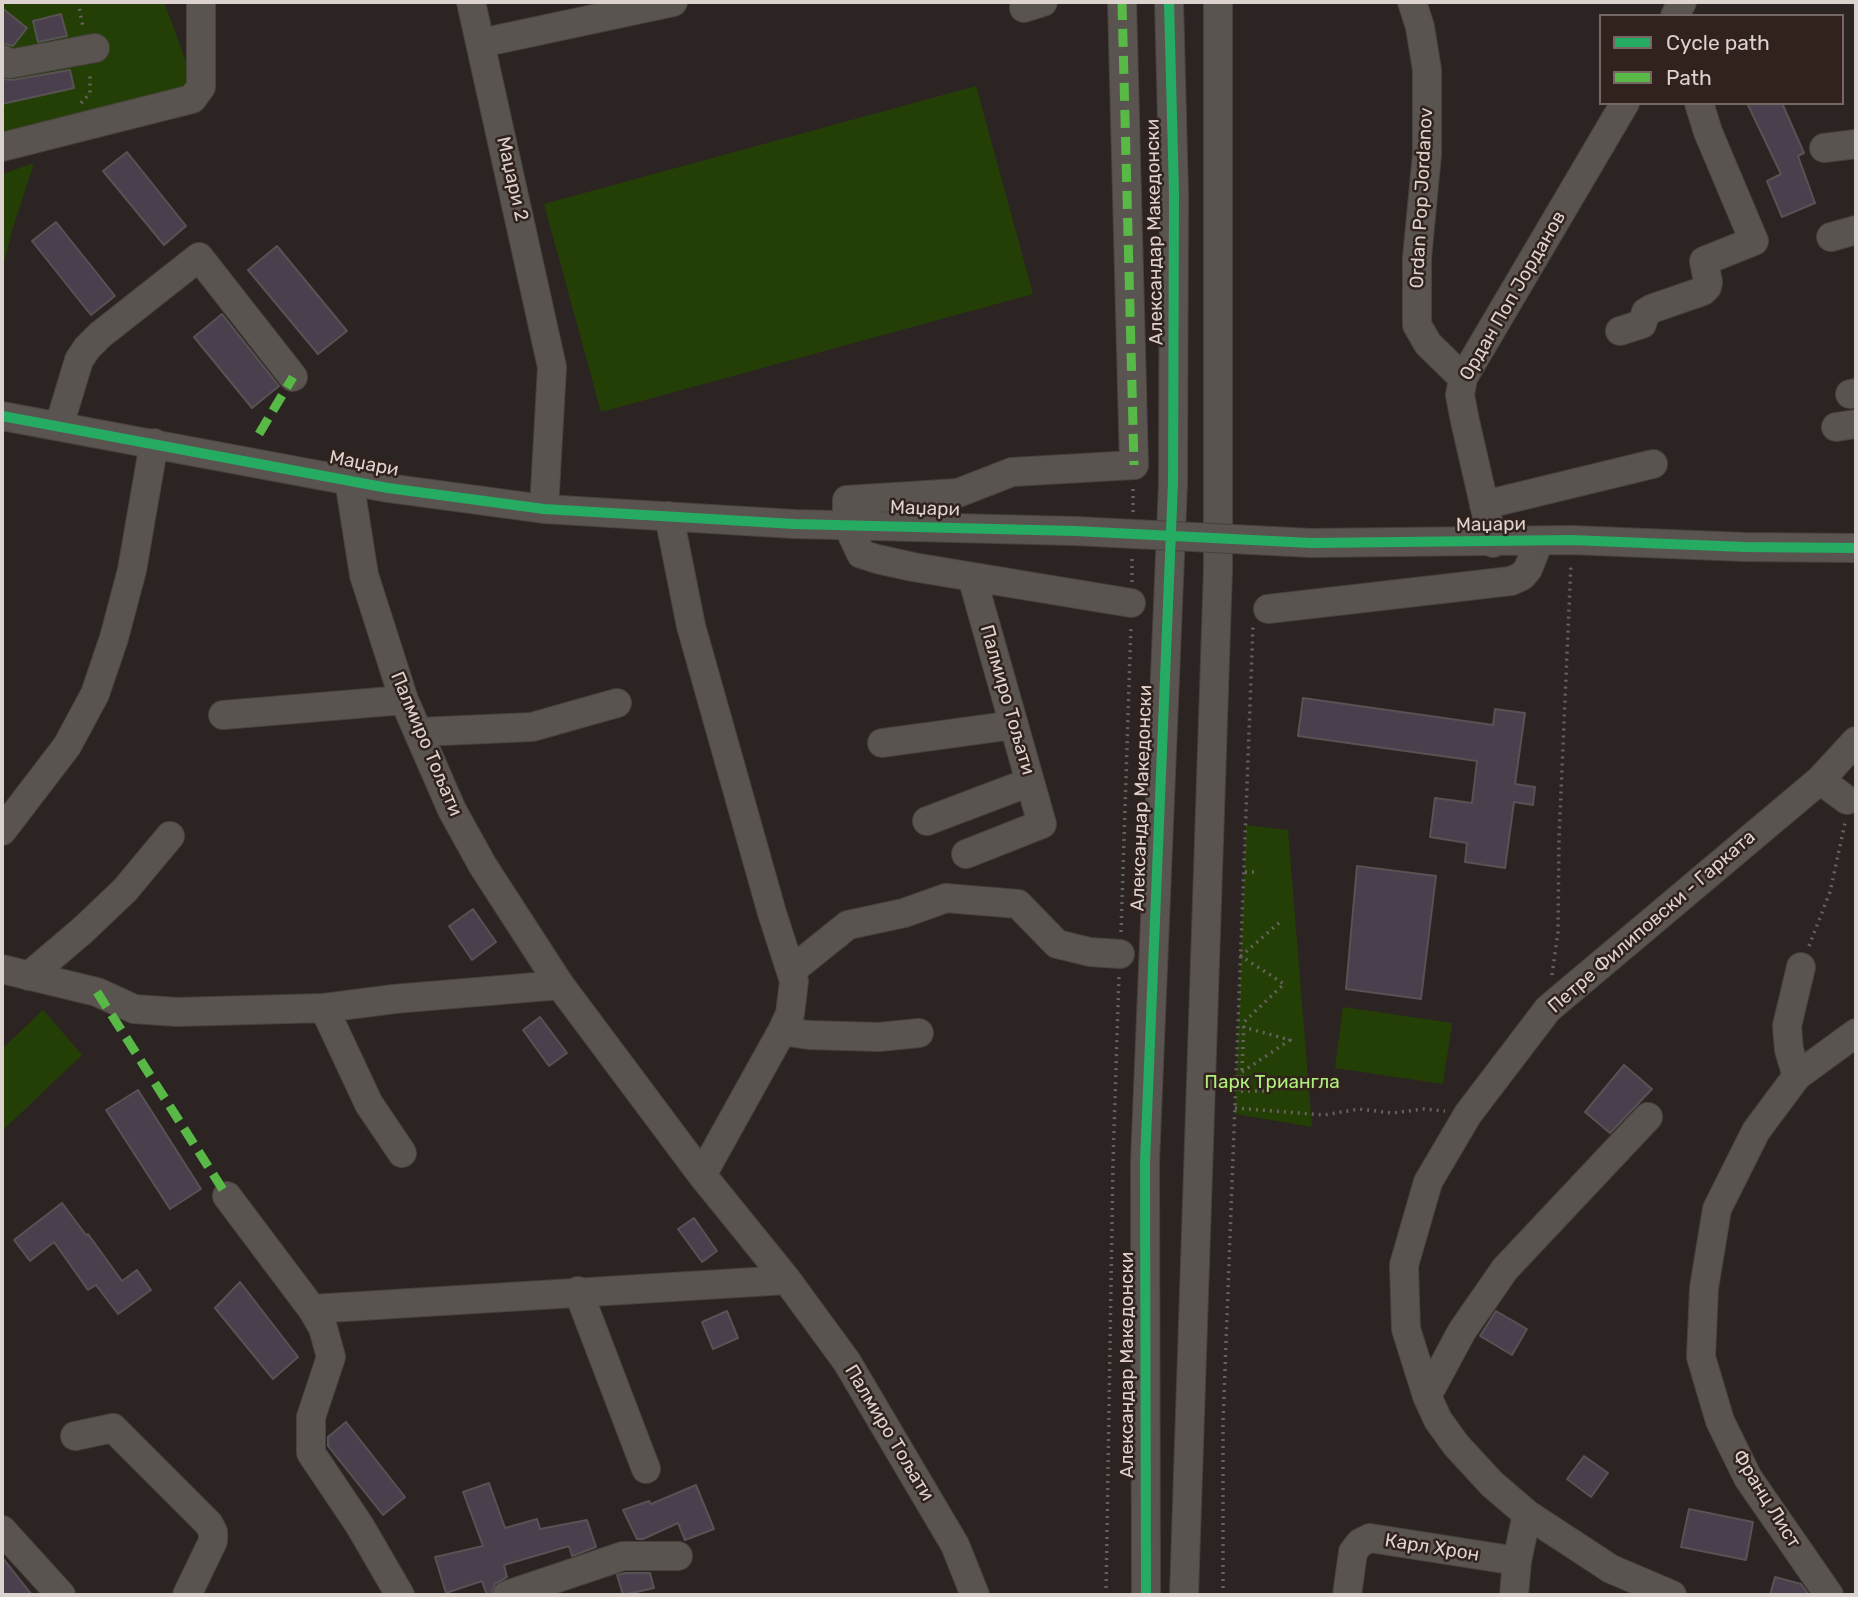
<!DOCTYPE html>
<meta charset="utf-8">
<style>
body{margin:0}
#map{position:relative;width:1858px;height:1597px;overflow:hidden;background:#2c2422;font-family:Rubik,sans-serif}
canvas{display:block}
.frame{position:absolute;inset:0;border:4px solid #dcd2ce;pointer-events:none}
.legend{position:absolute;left:1599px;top:14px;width:245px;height:91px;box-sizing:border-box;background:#31221d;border:2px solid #756864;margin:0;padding:9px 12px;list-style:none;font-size:21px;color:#dcd2ce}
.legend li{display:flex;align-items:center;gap:14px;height:35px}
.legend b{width:35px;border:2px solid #756864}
</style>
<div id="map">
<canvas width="1858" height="1597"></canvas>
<div class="frame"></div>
<ul class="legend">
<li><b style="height:9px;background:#26ab63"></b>Cycle path</li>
<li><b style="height:9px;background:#58b947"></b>Path</li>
</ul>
</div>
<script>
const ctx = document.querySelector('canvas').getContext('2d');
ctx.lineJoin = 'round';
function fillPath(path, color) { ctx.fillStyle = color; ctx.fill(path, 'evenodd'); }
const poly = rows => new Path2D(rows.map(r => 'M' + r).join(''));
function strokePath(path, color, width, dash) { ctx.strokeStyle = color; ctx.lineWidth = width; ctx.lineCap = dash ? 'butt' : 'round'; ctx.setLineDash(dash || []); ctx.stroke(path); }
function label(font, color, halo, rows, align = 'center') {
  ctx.font = font + ' Rubik,sans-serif'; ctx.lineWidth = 5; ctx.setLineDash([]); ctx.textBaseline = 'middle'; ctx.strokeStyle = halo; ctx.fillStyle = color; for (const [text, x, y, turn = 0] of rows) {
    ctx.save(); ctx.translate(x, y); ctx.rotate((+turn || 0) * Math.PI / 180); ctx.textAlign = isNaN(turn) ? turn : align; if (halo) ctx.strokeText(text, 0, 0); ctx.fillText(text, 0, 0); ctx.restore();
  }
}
const green = poly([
 [2,2,164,2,201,102,2,147],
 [976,86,1033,294,601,412,544,204],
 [34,163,11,234,2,271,2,174],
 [1246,825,1288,830,1312,1127,1235,1114],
 [1343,1007,1452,1023,1443,1084,1335,1068],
 [43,1010,82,1055,2,1131,2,1049]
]);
const building = poly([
 [2,8,27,28,13,46,2,43,2,8],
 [61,14,67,36,38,42,33,21,61,14],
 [70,70,74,88,2,104,2,79,12,80,70,70],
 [1747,103,1782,103,1804,153,1798,156,1815,203,1782,217,1767,181,1781,174,1747,103],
 [127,152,186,226,164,245,103,171,127,152],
 [56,222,115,296,91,315,32,241,56,222],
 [277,246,347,331,318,354,248,270,277,246],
 [222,314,279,386,252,408,194,337,222,314],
 [1303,698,1493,725,1495,709,1525,713,1515,784,1535,787,1533,805,1514,802,1505,868,1465,862,1467,843,1430,837,1435,798,1472,803,1477,761,1298,736,1303,698],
 [1357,866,1436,876,1421,999,1346,989,1357,866],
 [473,909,496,942,472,960,449,926,473,909],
 [540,1017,567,1053,549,1066,523,1030,540,1017],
 [1624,1065,1652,1089,1610,1133,1585,1112,1624,1065],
 [138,1090,201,1189,170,1209,106,1110,138,1090],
 [62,1203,86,1235,88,1234,122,1281,137,1270,151,1290,118,1314,96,1285,88,1290,54,1242,30,1261,14,1240,62,1203],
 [694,1218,717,1251,702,1262,678,1229,694,1218],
 [240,1282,298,1357,273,1379,215,1308,240,1282],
 [727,1311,738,1338,713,1349,702,1322,727,1311],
 [1496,1311,1527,1329,1512,1355,1480,1336,1496,1311],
 [346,1422,405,1497,383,1515,328,1446,328,1437,346,1422],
 [1584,1456,1608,1473,1591,1497,1567,1479,1584,1456],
 [489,1483,505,1528,537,1519,540,1529,587,1520,596,1547,572,1556,569,1546,504,1565,507,1577,495,1584,491,1595,487,1595,482,1581,446,1593,435,1557,483,1546,463,1492,489,1483],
 [696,1485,714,1529,685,1540,678,1523,643,1539,637,1539,623,1510,649,1501,651,1504,696,1485],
 [1689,1509,1753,1522,1746,1560,1681,1547,1689,1509],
 [2,1557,32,1595,2,1595,2,1557],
 [626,1573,650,1573,654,1588,623,1595,617,1575,626,1573],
 [1775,1577,1801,1584,1809,1595,1770,1595,1775,1577]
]);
const path = poly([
 [78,2,83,27],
 [81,103,90,93,90,73],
 [1133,512,1133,488],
 [1132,582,1132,555],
 [1245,872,1257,872],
 [1121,932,1131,625],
 [1809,946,1830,892,1845,823],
 [1552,975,1558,932,1559,838,1571,563],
 [1242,1072,1290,1040,1243,1027],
 [1241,1091,1244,1022,1284,984,1241,956,1280,922],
 [1241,1091,1274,1091],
 [1235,1108,1324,1115,1359,1109,1392,1113,1424,1109,1445,1111],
 [1106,1595,1113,1163,1119,975],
 [1223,1595,1223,1423,1253,626]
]);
const minor = poly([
 [471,2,552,367,544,509],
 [1122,2,1134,465,1012,472,958,493,847,500,847,524,861,554,877,559,913,567,1131,603],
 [1412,2,1420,27,1427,70,1427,154,1417,258,1417,325,1428,344,1463,378],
 [1024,8,1043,2],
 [1675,16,1682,2],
 [481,43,673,2],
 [2,59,9,64,95,48],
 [2,147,192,99,201,87,201,2],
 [1824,148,1856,144],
 [1831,237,1856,230],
 [1620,331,1642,324,1646,312,1651,309,1703,291,1707,287,1708,282,1704,261,1754,241,1708,132,1699,103],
 [1850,394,1856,393],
 [2,416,388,488,544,509,794,524,1075,531],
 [59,426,79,360,87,348,100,335,199,257,293,377],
 [1836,427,1856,424],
 [349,480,364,575,404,700,452,810,483,866,560,985,702,1175,787,1280,847,1362,955,1545,975,1595],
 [1484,505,1653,464],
 [669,516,691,626,772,913,794,981,790,1014,782,1031,702,1175],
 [1311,543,1571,540,1744,547,1856,548],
 [1493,543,1465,421,1460,395,1463,378,1625,103],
 [1268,609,1511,581,1522,576,1528,569,1539,541],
 [223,715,404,700],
 [419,732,532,727,617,703],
 [882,743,1014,725],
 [1820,780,1847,800],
 [927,821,1030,782],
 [2,831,67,746,95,694,114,638,132,570,154,443],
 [966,854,1042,824,972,577],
 [2,969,97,992,134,1009,177,1012,324,1008,394,999,560,985],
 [792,970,848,925,904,913,946,898,1018,904,1057,944,1090,952,1120,954],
 [29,976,83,930,125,890,170,836],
 [324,1008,369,1104,402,1153],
 [782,1031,809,1035,879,1037,919,1033],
 [1797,1076,1789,1050,1787,1026,1801,967],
 [227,1196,312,1309],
 [578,1291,646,1469],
 [1427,1396,1462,1331,1505,1269,1648,1117],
 [75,1436,113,1428,209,1524,213,1532,213,1541,187,1595],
 [2,1530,61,1595],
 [400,1595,360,1526,311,1453,311,1417,331,1357,323,1328,312,1309,787,1280],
 [507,1595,623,1556,678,1556],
 [1146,1595,1145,1162,1173,483,1174,194,1169,2],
 [1184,1595,1218,569,1218,2],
 [1347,1595,1353,1552,1360,1543,1370,1538,1517,1561],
 [1514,1595,1517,1561,1527,1514],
 [1672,1595,1611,1569,1527,1514,1492,1484,1456,1445,1438,1420,1427,1396,1406,1329,1404,1265,1428,1182,1468,1114,1548,1009,1820,780,1856,741],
 [1829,1595,1748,1478,1720,1421,1701,1357,1704,1288,1717,1209,1756,1131,1797,1076,1856,1033]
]);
const minorBridge = poly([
 [1075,531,1311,543]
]);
const quiet = poly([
 [1122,2,1134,465],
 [259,434,293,377],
 [97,992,227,1196]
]);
const cycleway = poly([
 [2,416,388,488,544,509,794,524,1075,531,1311,543,1571,540,1744,547,1856,548],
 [1146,1595,1145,1162,1173,483,1174,194,1169,2]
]);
const streetNames = [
 ["Маџари 2",512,179,77],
 ["Ordan Pop Jordanov",1422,198,-87],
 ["Александар Македонски",1155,232,-91],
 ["Ордан Поп Јорданов",1513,296,-60],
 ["Маџари",364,464,11],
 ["Маџари",925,509,2],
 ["Маџари",1491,525,-1],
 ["Палмиро Тољати",1007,700,74],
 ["Палмиро Тољати",426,744,67],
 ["Александар Македонски",1142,798,-88],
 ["Петре Филиповски - Гарката",1652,922,-41],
 ["Александар Македонски",1128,1365,-90],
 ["Палмиро Тољати",889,1433,59],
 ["Франц Лист",1766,1499,58],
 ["Карл Хрон",1432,1548,9]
];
const parkNames = [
 ["Парк Триангла",1272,1083]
];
fillPath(green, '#243f05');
fillPath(building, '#4a3f4d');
strokePath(building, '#575254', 2);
strokePath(minor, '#48413e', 30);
strokePath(path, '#686160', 3.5, [2, 5]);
strokePath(minor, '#5a5451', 28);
strokePath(minorBridge, '#48413e', 30, []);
strokePath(minorBridge, '#5a5451', 28);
strokePath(quiet, '#58b947', 9, [18, 9]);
strokePath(cycleway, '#26ab63', 10);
label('19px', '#dcd2ce', '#31221d', streetNames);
label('19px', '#aeef7c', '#31221d', parkNames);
</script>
